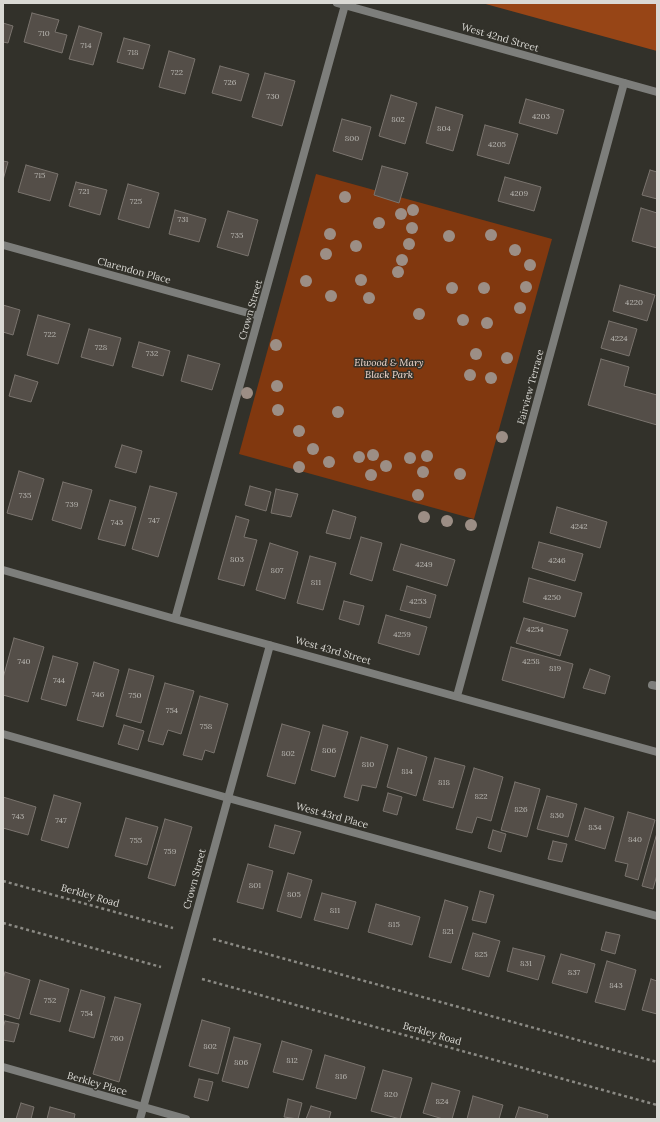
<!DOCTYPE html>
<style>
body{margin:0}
#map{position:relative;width:660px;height:1122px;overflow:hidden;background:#32312a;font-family:Lora,serif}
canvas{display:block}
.frame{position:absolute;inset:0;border:4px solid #dad9d4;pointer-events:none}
</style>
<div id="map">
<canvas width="660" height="1122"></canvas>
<div class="frame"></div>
</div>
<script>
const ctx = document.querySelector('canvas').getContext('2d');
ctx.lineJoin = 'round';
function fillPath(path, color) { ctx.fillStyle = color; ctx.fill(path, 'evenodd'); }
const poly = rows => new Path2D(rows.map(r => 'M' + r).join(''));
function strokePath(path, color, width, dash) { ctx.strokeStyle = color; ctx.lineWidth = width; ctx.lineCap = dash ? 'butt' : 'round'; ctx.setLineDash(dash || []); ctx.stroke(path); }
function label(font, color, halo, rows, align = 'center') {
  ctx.font = font + ' Lora,serif'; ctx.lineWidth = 3; ctx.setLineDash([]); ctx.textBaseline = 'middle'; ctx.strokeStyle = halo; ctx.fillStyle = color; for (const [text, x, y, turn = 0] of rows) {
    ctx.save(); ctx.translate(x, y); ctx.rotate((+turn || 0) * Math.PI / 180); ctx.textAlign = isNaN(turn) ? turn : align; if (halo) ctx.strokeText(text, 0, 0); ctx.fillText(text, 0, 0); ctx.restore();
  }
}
const green = poly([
 [316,174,552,239,474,519,239,454]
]);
const forest = poly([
 [482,3,657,3,657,51]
]);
const building = poly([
 [32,13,59,20,55,32,67,35,62,53,24,42,32,13],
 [3,23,13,26,8,43,3,42,3,23],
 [79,26,102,33,93,65,69,59,79,26],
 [124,38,150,45,143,69,117,62,124,38],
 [169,51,195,59,185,94,159,87,169,51],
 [220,66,249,74,241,101,212,93,220,66],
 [265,73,295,81,282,126,252,117,265,73],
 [391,95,417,103,405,144,379,136,391,95],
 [526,99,564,110,557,134,519,123,526,99],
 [436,107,463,115,453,151,426,143,436,107],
 [342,119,371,127,362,160,333,151,342,119],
 [485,125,518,134,509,164,477,155,485,125],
 [3,161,8,162,3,180,3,161],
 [26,165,58,174,50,201,18,192,26,165],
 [382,166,408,173,399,203,374,195,382,166],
 [650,170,657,172,657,199,642,195,650,170],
 [505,177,541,187,534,211,498,201,505,177],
 [76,182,107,190,100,215,69,206,76,182],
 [128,184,159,193,149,228,118,219,128,184],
 [641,208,657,213,657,248,632,241,641,208],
 [175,210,206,219,199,242,169,234,175,210],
 [228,211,258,220,248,256,217,247,228,211],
 [620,285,655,295,647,321,613,311,620,285],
 [3,305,20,310,13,335,3,332,3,305],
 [38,315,70,324,58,364,27,355,38,315],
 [609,321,637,329,629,356,601,348,609,321],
 [89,329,121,338,113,366,81,357,89,329],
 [139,342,170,351,163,376,132,367,139,342],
 [188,355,220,364,212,390,181,381,188,355],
 [601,359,629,367,624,386,657,395,657,425,588,405,601,359],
 [15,375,38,382,31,402,9,396,15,375],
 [122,445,142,451,136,473,115,467,122,445],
 [19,471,44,479,32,520,7,513,19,471],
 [63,482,92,490,81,529,52,520,63,482],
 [150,486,177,493,158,557,132,549,150,486],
 [250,486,271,492,266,511,245,505,250,486],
 [276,489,298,494,291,517,271,513,276,489],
 [110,500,136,507,125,546,98,539,110,500],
 [557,507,607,522,600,548,550,533,557,507],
 [333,510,356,517,350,539,326,533,333,510],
 [236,516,249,520,244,537,257,540,244,586,218,579,236,516],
 [361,537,382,543,372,581,350,574,361,537],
 [539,542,583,554,575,581,532,568,539,542],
 [270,543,298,552,285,599,256,590,270,543],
 [401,544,455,560,447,586,393,570,401,544],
 [310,556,336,563,323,610,297,603,310,556],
 [529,578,582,593,575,617,523,602,529,578],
 [407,586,436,595,430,618,400,610,407,586],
 [344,601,364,606,359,625,339,619,344,601],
 [386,615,427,627,419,655,378,643,386,615],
 [524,618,568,630,560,656,516,643,524,618],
 [14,638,44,647,28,702,3,695,3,678,14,638],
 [511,647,573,664,564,698,502,680,511,647],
 [53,656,78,663,66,706,41,699,53,656],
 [94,662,119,670,103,727,77,720,94,662],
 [129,669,154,676,141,723,116,716,129,669],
 [590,669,610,676,605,694,583,688,590,669],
 [165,683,194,691,181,734,168,730,163,745,148,741,165,683],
 [200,696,228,704,214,753,205,750,202,760,183,755,200,696],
 [282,724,310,732,295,784,267,776,282,724],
 [124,725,144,731,138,750,118,744,124,725],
 [323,725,348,732,335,777,311,770,323,725],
 [361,737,388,745,376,788,362,785,358,801,344,797,361,737],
 [398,748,427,757,416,796,387,787,398,748],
 [435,758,465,766,453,808,423,800,435,758],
 [474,768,503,777,491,821,477,817,472,833,456,829,474,768],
 [515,782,540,789,527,837,501,830,515,782],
 [388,793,402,797,397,815,383,811,388,793],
 [54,795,81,803,68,848,41,840,54,795],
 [547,796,577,804,568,837,537,829,547,796],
 [3,797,36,807,28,835,3,828,3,797],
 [585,808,614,817,605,849,575,840,585,808],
 [628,812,655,820,638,880,625,876,628,864,615,861,628,812],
 [126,818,158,827,147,865,115,856,126,818],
 [165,819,192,827,175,886,148,878,165,819],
 [275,825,301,832,294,854,269,847,275,825],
 [493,830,506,834,501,852,488,848,493,830],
 [657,833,657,875,653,889,642,886,657,833],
 [553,841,567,844,562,862,548,859,553,841],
 [248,864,273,871,263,909,237,902,248,864],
 [288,873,312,880,301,918,277,911,288,873],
 [480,891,494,895,486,923,472,920,480,891],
 [322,893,356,902,348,929,314,920,322,893],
 [445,900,468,907,451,963,429,957,445,900],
 [376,904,420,917,412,945,368,932,376,904],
 [606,932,620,935,615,954,601,950,606,932],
 [473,933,500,941,489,977,462,969,473,933],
 [513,948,545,956,538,980,507,971,513,948],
 [561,954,595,964,587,993,552,983,561,954],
 [607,961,636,970,625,1010,595,1002,607,961],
 [5,972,30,980,19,1019,3,1014,3,979,5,972],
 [651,979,657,981,657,1014,642,1010,651,979],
 [40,980,69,989,60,1022,30,1014,40,980],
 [81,990,105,997,94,1038,69,1031,81,990],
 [115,997,141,1004,119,1082,93,1074,115,997],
 [202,1020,230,1028,218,1074,189,1066,202,1020],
 [5,1021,19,1024,14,1042,3,1040,3,1028,5,1021],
 [234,1037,261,1044,248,1088,222,1081,234,1037],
 [282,1041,312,1050,303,1080,273,1072,282,1041],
 [325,1055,365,1067,356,1099,316,1088,325,1055],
 [383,1070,412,1078,400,1119,371,1111,383,1070],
 [199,1079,213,1082,208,1101,194,1097,199,1079],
 [432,1083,460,1091,452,1119,443,1119,423,1113,432,1083],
 [473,1096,503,1105,499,1119,467,1119,473,1096],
 [288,1099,302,1103,298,1119,284,1117,288,1099],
 [21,1103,34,1107,31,1119,16,1119,21,1103],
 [311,1106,331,1112,329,1119,306,1119,311,1106],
 [50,1107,75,1114,74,1119,47,1119,50,1107],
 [519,1107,548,1115,547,1119,515,1119,519,1107]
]);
const path = poly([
 [3,881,173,928],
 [3,923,161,967],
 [213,939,657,1062],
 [202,979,657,1105]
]);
const service = poly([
 [652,685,657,686],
 [3,734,228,798,657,916],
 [3,1067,186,1119]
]);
const minor = poly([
 [3,245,259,316],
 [3,570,175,619,657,752],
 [175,619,345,5],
 [457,696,624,83],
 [140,1119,270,645]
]);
const tertiary = poly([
 [337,3,657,92]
]);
const trees = [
 [345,197],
 [413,210],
 [401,214],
 [379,223],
 [412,228],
 [330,234],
 [491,235],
 [449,236],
 [409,244],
 [356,246],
 [515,250],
 [326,254],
 [402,260],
 [530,265],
 [398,272],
 [361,280],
 [306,281],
 [526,287],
 [452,288],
 [484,288],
 [331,296],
 [369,298],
 [520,308],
 [419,314],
 [463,320],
 [487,323],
 [276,345],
 [476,354],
 [507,358],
 [470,375],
 [491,378],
 [277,386],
 [247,393],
 [278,410],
 [338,412],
 [299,431],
 [502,437],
 [313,449],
 [373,455],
 [427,456],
 [359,457],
 [410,458],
 [329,462],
 [386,466],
 [299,467],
 [423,472],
 [460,474],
 [371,475],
 [418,495],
 [424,517],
 [447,521],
 [471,525]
];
const numberNames = [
 ["710",44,34],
 ["714",86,46],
 ["718",133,53],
 ["722",177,73],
 ["726",230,83],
 ["730",273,97],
 ["4203",541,117],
 ["802",398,120],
 ["804",444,129],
 ["800",352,139],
 ["4205",497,145],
 ["715",40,176],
 ["721",84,192],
 ["4209",519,194],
 ["725",136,202],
 ["731",183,220],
 ["735",237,236],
 ["4220",634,303],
 ["722",50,335],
 ["4224",619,339],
 ["728",101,348],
 ["732",152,354],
 ["735",25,496],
 ["739",72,505],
 ["747",154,521],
 ["743",117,523],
 ["4242",579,527],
 ["803",237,560],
 ["4246",557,561],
 ["4249",424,565],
 ["807",277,571],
 ["811",316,583],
 ["4250",552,598],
 ["4253",418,602],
 ["4254",535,630],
 ["4259",402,635],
 ["740",24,662],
 ["4258",531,662],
 ["819",555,669],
 ["744",59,681],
 ["746",98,695],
 ["750",135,696],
 ["754",172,711],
 ["758",206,727],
 ["806",329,751],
 ["802",288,754],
 ["810",368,765],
 ["814",407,772],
 ["818",444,783],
 ["822",481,797],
 ["826",521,810],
 ["830",557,816],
 ["743",18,817],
 ["747",61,821],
 ["834",595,828],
 ["840",635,840],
 ["755",136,841],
 ["759",170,852],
 ["801",255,886],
 ["805",294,895],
 ["811",335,911],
 ["815",394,925],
 ["821",448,932],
 ["825",481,955],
 ["831",526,964],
 ["837",574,973],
 ["843",616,986],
 ["752",50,1001],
 ["754",87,1014],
 ["760",117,1039],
 ["802",210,1047],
 ["812",292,1061],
 ["806",241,1063],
 ["816",341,1077],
 ["820",391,1095],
 ["824",442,1102]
];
const streetNames = [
 ["West 42nd Street",500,38,16],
 ["Clarendon Place",134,271,15],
 ["Crown Street",251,310,-74],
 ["Fairview Terrace",531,387,-75],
 ["West 43rd Street",333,651,16],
 ["West 43rd Place",332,816,15],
 ["Crown Street",195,879,-75],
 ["Berkley Road",90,896,16],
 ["Berkley Road",432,1034,16],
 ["Berkley Place",97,1084,16]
];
const parkNames = [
 ["Elwood & Mary",389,363],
 ["Black Park",389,375]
];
fillPath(green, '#81380f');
fillPath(forest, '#974516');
fillPath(building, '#544e48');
strokePath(building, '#7a746e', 1);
strokePath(path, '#8b8a84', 2.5, [3, 3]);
strokePath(service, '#7d7e7b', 8);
strokePath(minor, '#7d7e7b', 8);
strokePath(tertiary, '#7d7e7b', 8);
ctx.fillStyle = '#9c8e85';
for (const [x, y] of trees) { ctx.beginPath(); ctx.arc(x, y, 6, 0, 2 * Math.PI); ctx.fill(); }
label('8px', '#b8b6b1', null, numberNames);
label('10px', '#dad9d4', '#32312a', streetNames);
label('italic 10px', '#f3dacf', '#32312a', parkNames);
</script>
